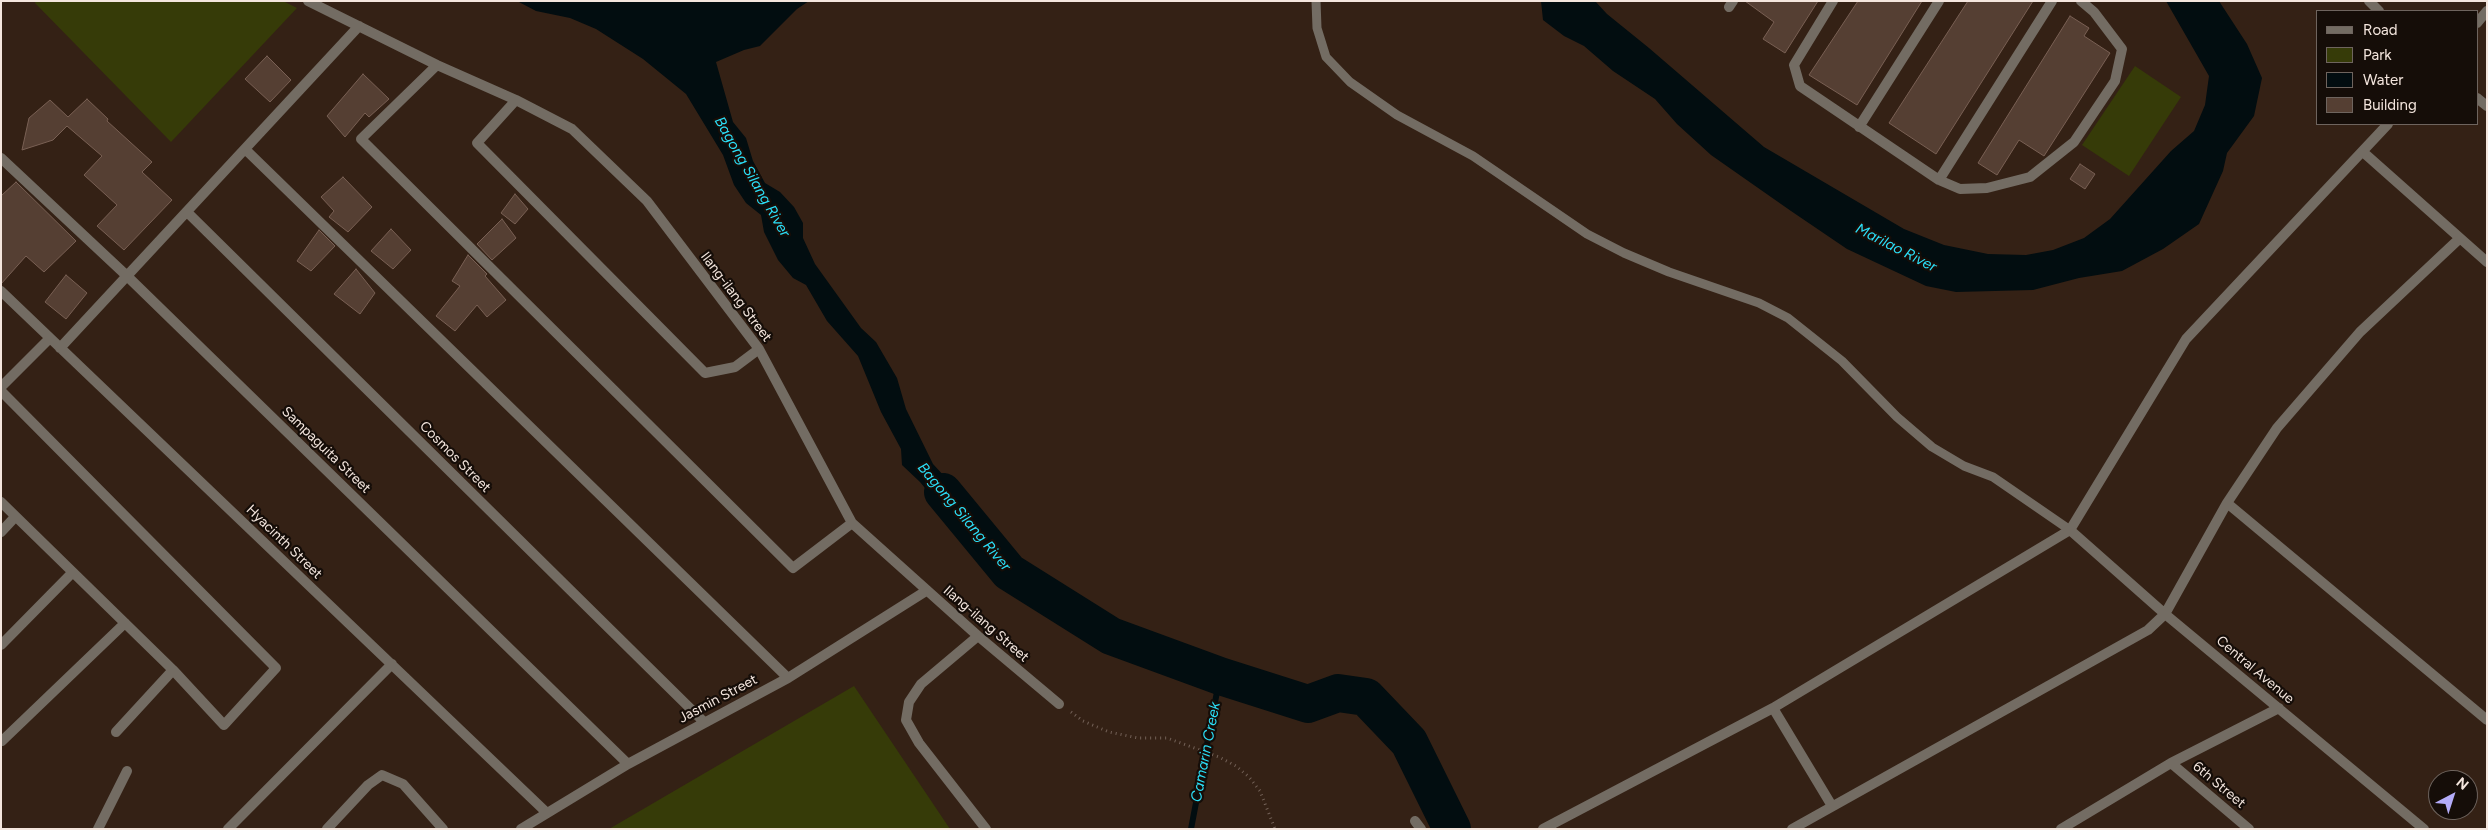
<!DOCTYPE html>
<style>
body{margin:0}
#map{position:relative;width:2488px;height:830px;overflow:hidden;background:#342115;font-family:Figtree,sans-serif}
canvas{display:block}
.frame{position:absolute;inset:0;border:2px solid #f4e6de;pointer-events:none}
.legend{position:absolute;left:2316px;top:10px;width:162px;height:115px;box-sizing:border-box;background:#150d08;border:1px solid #6e645e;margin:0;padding:6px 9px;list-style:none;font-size:15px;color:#f4e6de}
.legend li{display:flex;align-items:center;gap:10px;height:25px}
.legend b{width:25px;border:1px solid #6e645e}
.north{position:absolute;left:2428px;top:770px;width:50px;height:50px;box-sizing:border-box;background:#150d08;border:1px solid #6e645e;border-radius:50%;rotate:40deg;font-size:14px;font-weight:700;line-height:20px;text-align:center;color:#f4e6de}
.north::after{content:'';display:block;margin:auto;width:18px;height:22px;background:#b4acf9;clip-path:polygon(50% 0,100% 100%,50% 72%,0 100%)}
</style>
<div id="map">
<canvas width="2488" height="830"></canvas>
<div class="frame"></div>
<ul class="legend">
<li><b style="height:6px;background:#736c63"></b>Road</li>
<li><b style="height:14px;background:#363b08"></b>Park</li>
<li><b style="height:14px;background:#020d10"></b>Water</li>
<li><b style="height:14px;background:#553f33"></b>Building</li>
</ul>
<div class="north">N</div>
</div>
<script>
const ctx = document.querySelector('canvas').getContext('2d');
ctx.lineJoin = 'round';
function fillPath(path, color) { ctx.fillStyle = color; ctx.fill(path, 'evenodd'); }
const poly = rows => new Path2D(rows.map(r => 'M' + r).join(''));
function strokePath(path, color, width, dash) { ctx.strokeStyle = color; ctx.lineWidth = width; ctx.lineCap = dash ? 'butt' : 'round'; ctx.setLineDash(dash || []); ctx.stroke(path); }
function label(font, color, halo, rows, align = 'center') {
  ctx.font = font + ' Figtree,sans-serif'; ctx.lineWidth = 4.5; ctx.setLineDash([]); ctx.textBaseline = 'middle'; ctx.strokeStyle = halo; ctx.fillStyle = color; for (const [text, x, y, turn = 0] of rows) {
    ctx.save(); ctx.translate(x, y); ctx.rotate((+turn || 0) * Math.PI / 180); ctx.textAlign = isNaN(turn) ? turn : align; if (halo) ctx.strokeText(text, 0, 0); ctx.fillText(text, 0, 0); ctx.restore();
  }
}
const green = poly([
 [36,1,283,1,297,8,171,142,35,3],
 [2135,66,2181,97,2129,176,2082,145],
 [854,686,950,829,609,829]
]);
const water = poly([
 [517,1,809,1,797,9,760,46,744,50,716,62,733,122,746,138,753,161,765,183,780,192,794,207,803,223,803,238,815,264,861,328,876,342,897,378,906,409,933,464,970,504,984,525,967,539,920,482,902,465,901,449,881,412,858,356,827,321,806,285,793,278,778,260,764,232,761,215,746,203,734,185,723,155,686,94,643,59,596,29,570,18,536,11],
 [1541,1,1595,1,1607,14,1649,48,1764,147,1904,229,1944,245,1988,254,2026,255,2053,250,2084,238,2110,219,2171,151,2194,131,2205,105,2209,76,2166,1,2219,1,2247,44,2262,78,2254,116,2227,153,2223,171,2199,224,2163,249,2122,271,2079,278,2033,290,1956,292,1926,286,1847,249,1791,211,1711,155,1677,124,1655,99,1613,71,1584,46,1564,36,1543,20]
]);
const stream = poly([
 [1191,829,1220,676]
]);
const river = poly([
 [943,492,1009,572,1111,636,1220,676,1308,704,1338,693,1366,697,1409,742,1452,829]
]);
const building = poly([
 [1745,1,1818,1,1785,53,1763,39,1774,22,1745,1],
 [1858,1,1922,1,1857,105,1809,75,1858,1],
 [1968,1,2033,1,1936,154,1889,123,1968,1],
 [2070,16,2089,28,2084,36,2110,53,2044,156,2019,140,1997,175,1978,163,2070,16],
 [267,56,291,80,270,102,245,79,267,56],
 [363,74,389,99,369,117,365,113,345,137,327,116,363,74],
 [87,99,108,119,107,121,152,162,142,172,172,200,124,250,97,226,117,205,84,175,102,156,67,126,53,140,22,150,29,118,50,100,68,117,87,99],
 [2080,164,2095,174,2085,189,2070,179,2080,164],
 [343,177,372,207,348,232,329,217,334,211,321,197,343,177],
 [16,182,76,241,44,272,26,256,1,284,1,196,16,182],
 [515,194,528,209,515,224,501,213,515,194],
 [502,219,516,238,492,260,477,244,502,219],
 [391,229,411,250,393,269,371,251,391,229],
 [319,230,335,246,311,271,297,261,319,230],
 [468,255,487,274,485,276,506,300,487,317,477,305,455,331,436,316,460,286,452,281,468,255],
 [356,269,375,293,360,314,334,294,356,269],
 [66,275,87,293,66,319,45,302,66,275]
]);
const path = poly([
 [1071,712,1083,721,1109,732,1138,738,1167,738,1219,757,1236,766,1249,777,1260,791,1275,829]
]);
const service = poly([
 [1316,1,1317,28,1326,57,1350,82,1397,115,1473,156,1587,234,1624,253,1669,272,1759,303,1788,318,1842,361,1897,417,1932,447,1964,466,1993,477,2070,530]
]);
const minor = poly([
 [308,1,437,65,516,100,572,129,647,201,759,349,852,523,978,636,1059,704],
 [1833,1,1794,65,1800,86,1939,180,1960,189,1987,188,2030,177,2074,142,2115,81,2122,49,2094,12,2081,1],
 [2369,1,2379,11],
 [1729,7,1733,1],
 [2477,23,2487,11],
 [437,65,361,139,793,568,852,523],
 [2477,98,2487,106],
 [516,100,477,143,705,373,735,367,759,349],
 [1859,127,1939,1],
 [245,149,788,678],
 [2363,152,2487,262],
 [1,158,127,276,628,764],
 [1939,180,2052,1],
 [187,212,704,722],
 [1,291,547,813],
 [60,348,359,26],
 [1,387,50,338],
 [1,391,276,668,224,725,173,670,1,502],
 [2227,503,2487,720],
 [2070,530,2165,614,2424,829],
 [1,532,15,517],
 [978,636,921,684,909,702,906,720,919,743,986,829],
 [1,645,72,573],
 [1773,708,1832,806],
 [116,732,173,670],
 [1,739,2,741,125,623],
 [2171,763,2249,829],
 [1415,821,1421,829],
 [98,829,127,771],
 [228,829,392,664],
 [327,829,368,785,382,775,403,784,443,829],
 [521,829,628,764,788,678,926,591],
 [1543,829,1773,708,2070,530,2186,339,2388,124],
 [1792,829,2148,630,2165,614,2227,503,2277,428,2360,332,2459,239],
 [2061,829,2171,763,2279,708]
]);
const streetNames = [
 ["Ilang-ilang Street",736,297,53],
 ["Sampaguita Street",326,450,44],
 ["Cosmos Street",455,457,45],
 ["Hyacinth Street",284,542,44],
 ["Ilang-ilang Street",986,624,41],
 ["Central Avenue",2255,670,40],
 ["Jasmin Street",718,699,-28],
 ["6th Street",2219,785,40]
];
const waterNames = [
 ["Bagong Silang River",752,177,60],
 ["Marilao River",1896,248,27],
 ["Bagong Silang River",964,517,50],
 ["Camarin Creek",1206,752,-79]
];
fillPath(green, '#363b08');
fillPath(water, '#020d10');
strokePath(stream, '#020d10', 6);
strokePath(river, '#020d10', 38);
fillPath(building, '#553f33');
strokePath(building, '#796054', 1);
strokePath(path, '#736157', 3, [1, 4]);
strokePath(service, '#736c63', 9);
strokePath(minor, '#736c63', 10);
label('14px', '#f4e6de', '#150d08', streetNames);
label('italic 15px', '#2bdff8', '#150d08', waterNames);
</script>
